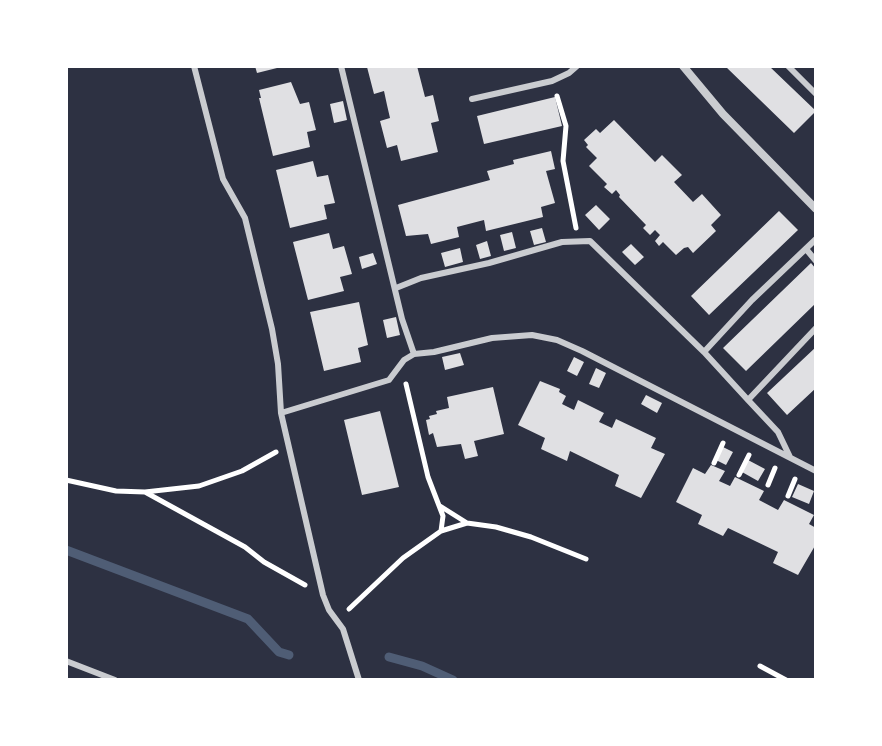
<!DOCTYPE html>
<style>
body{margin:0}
#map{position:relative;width:882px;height:746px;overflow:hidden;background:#2d3142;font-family:Overpass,sans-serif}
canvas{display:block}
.frame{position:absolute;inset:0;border:68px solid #fff;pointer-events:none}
</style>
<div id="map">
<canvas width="882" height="746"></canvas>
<div class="frame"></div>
</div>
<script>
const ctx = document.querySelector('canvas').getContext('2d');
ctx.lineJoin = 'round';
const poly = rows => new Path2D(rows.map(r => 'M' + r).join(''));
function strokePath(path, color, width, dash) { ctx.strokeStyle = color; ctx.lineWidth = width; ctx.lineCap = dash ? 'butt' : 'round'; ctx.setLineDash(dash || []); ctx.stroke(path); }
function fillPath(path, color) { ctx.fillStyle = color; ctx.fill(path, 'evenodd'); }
const stream = poly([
 [66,550,248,619,279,652,289,655],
 [389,657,422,666,453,680]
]);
const building = poly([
 [255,66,281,66,281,67,257,73],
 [417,66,425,97,433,95,439,121,431,123,438,152,401,161,397,145,387,148,380,121,390,118,387,105,384,91,374,94,367,67],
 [725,66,769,66,816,111,794,133],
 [291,82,300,104,309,102,316,130,307,132,310,147,273,156,259,98,261,98,259,90],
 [555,97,562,126,484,144,477,116],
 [343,101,347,120,334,123,330,104],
 [614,120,655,162,662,155,682,175,674,182,693,202,702,194,721,215,711,225,716,231,693,253,688,247,684,248,676,255,663,242,659,246,655,241,660,235,655,230,650,235,643,228,646,225,619,197,620,195,616,190,612,194,604,187,607,184,589,166,597,158,586,147,588,145,584,140,596,129,600,133],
 [551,151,555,169,546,171,555,203,541,207,543,217,486,231,484,220,457,227,459,237,431,244,428,234,406,236,398,205,490,180,487,171,514,164,513,160],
 [313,161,317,177,328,175,335,203,324,205,327,219,290,228,276,170],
 [596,205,610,219,599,230,585,215],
 [779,211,798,230,709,315,691,296],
 [542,228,546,242,534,245,530,231],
 [512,232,516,248,504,251,500,235],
 [329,233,333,249,344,246,352,274,340,277,344,291,308,300,293,242],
 [487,241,491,256,480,259,476,245],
 [631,244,644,257,635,265,622,252],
 [460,248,463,262,445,267,441,253],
 [373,253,377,264,362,269,359,257],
 [811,263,816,269,816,303,746,371,723,348],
 [359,302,368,345,358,348,361,362,324,371,310,312],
 [396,317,400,335,387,338,383,320],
 [816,347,816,388,787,415,767,393],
 [460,353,464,365,445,370,442,357],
 [574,357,584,362,577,376,567,371],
 [596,368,606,373,599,388,589,384],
 [540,381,560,389,559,392,566,396,562,404,574,410,578,400,604,413,599,422,612,428,616,419,656,438,651,448,665,454,641,498,615,486,619,475,570,451,567,461,541,449,545,438,518,425],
 [493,387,504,434,474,441,478,456,465,459,461,444,437,447,433,433,429,435,426,420,430,419,429,416,437,414,436,411,449,408,447,397],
 [646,395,662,403,657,413,641,404],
 [380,411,399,487,362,495,344,420],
 [723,447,733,452,726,465,716,460],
 [748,460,765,469,758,481,742,472],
 [711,465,725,471,719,481,730,486,735,477,764,491,759,500,778,510,784,500,814,515,809,524,816,528,816,544,798,575,773,563,778,552,728,528,723,536,698,524,702,515,676,502,693,468,705,474],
 [798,484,814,491,809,504,792,497]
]);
const path = poly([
 [557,96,566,126,563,161,576,228],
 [714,463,723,443],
 [739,475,749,455],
 [66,480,116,491,145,492,199,486,242,471,276,452],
 [768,485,775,468],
 [145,492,245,547,264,562,305,585],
 [788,496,795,479],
 [440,506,467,523,496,527,531,537,586,559],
 [441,531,467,523],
 [349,609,403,558,441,531,443,516,428,477,406,384],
 [760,666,786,680]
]);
const service = poly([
 [194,66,223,179,245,218,272,329,278,364,281,413,323,595,329,610,343,629,359,680],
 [341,66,402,319,414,354],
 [788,66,816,94],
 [472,99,552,81,569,73,577,66],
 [806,249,816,261],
 [396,288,421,278,489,263,562,242,590,241,704,352,748,400,778,432,790,457],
 [704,352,752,300,816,239],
 [748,400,816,328],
 [281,413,389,380,404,360,414,354,434,352,492,338,532,335,557,340,582,351,816,471],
 [66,661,115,680]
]);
const minor = poly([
 [683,66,723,114,816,209]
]);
strokePath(stream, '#4f5d75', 9);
fillPath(building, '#e0e0e3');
strokePath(path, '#fff', 5);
strokePath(service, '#caccd0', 6);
strokePath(minor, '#caccd0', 8);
</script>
